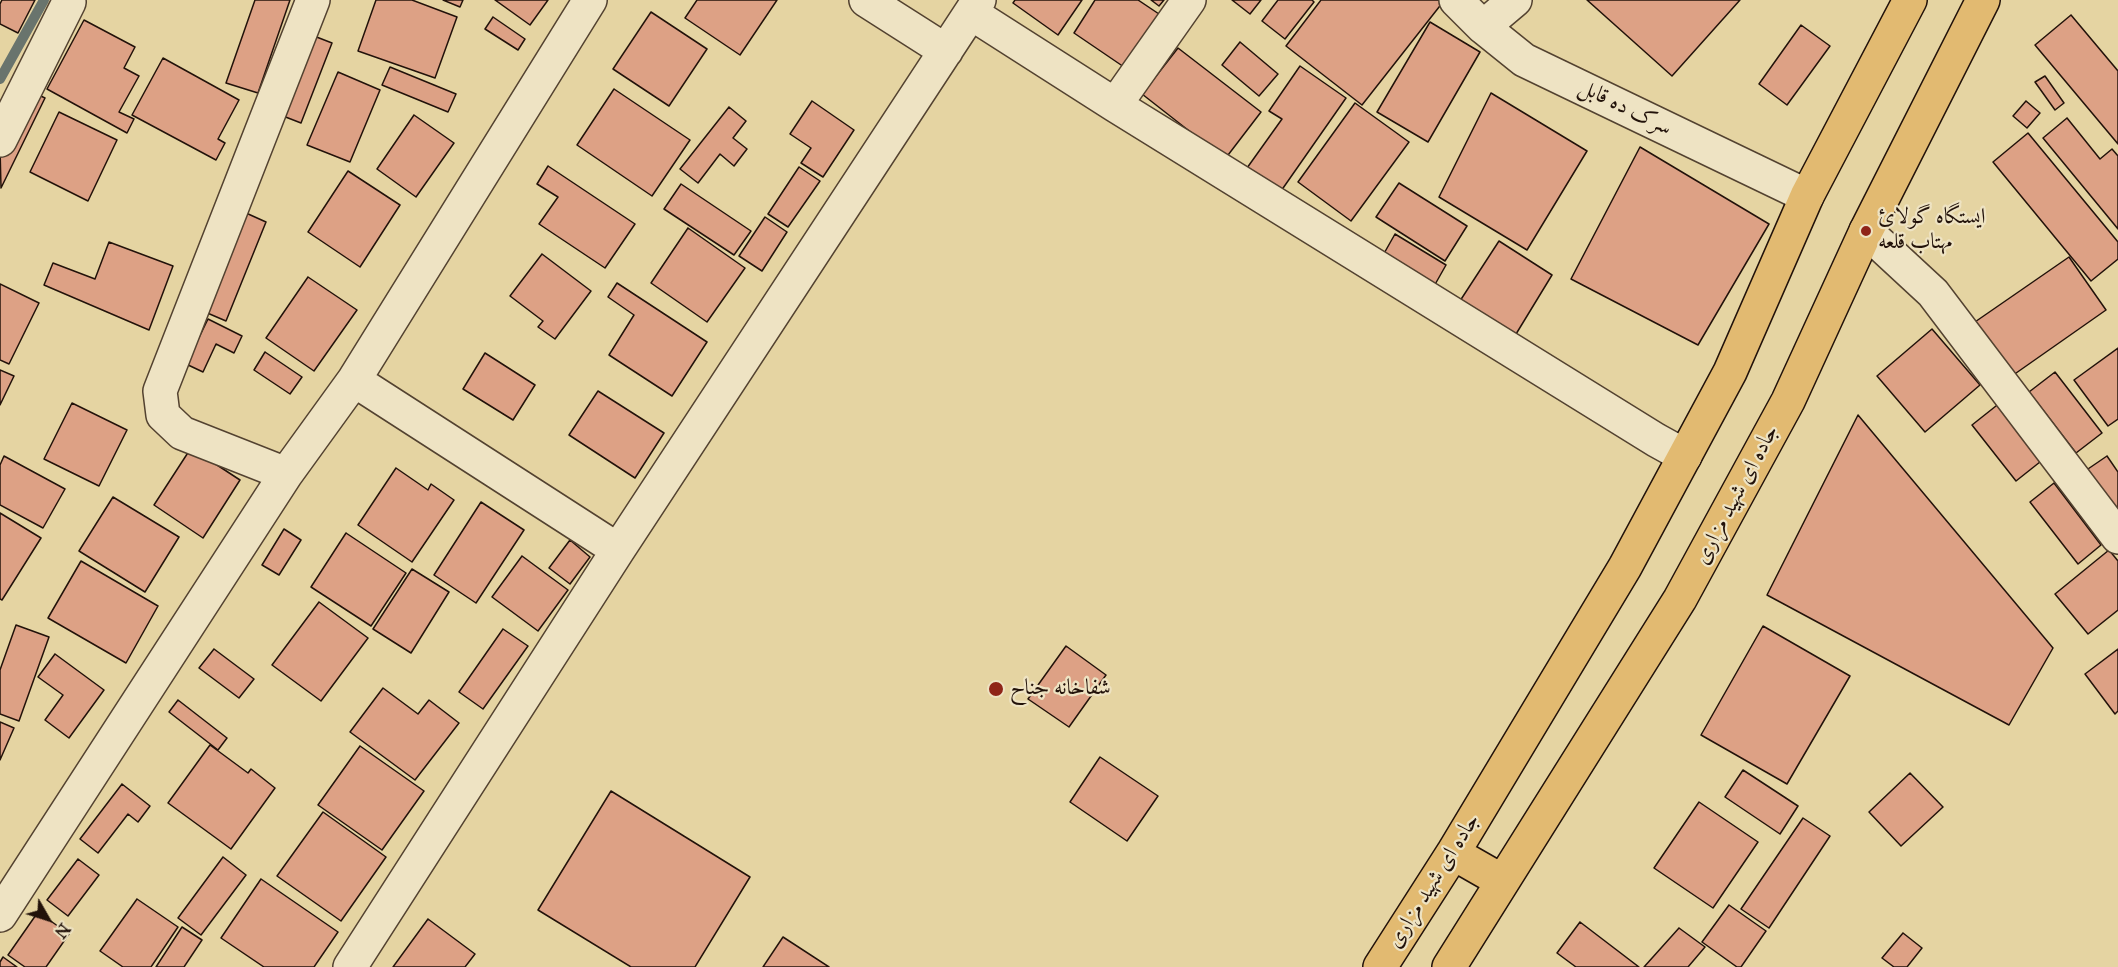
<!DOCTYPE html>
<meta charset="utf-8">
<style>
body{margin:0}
#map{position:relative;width:2118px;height:967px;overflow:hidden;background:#e5d4a2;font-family:"IM FELL Great Primer",serif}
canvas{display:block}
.north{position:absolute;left:18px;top:889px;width:60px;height:60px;-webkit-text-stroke:4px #eee3c3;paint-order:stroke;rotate:129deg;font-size:16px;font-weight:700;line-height:24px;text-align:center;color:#22120a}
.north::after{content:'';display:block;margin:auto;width:21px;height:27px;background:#22120a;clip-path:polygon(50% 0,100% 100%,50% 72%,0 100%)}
</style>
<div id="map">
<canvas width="2118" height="967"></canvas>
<div class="north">N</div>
</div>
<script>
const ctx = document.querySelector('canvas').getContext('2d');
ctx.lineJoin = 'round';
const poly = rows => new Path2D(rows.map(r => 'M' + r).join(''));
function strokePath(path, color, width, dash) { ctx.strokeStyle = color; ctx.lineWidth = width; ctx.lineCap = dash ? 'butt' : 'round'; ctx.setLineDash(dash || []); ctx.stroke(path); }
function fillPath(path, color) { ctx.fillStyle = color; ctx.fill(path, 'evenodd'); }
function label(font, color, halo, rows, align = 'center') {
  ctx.font = font + ' "IM FELL Great Primer",Amiri,serif'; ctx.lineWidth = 4.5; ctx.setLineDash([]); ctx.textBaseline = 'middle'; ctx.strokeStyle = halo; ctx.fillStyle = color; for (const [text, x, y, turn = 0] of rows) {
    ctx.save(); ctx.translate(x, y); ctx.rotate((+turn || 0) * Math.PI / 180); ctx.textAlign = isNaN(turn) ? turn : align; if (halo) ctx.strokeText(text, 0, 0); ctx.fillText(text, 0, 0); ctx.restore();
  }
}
const stream = poly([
 [0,79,44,0]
]);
const building = poly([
 [2,0,35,0,18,33,0,24,0,4,2,0],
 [255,0,290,0,258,93,226,83,255,0],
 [376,0,412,0,457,17,435,78,358,51,376,0],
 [443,0,463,0,460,7,443,0],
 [495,0,548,0,530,25,495,0],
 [697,0,777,0,740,55,685,18,697,0],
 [1015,0,1082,0,1058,35,1013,3,1015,0],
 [1095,0,1138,0,1159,14,1124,67,1074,33,1095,0],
 [1151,0,1164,0,1159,6,1151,0],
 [1232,0,1261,0,1250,14,1232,0],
 [1278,0,1312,0,1314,2,1285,39,1262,21,1278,0],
 [1321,0,1441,0,1443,2,1362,105,1286,46,1321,0],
 [1587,0,1740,0,1672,76,1587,0],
 [651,12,707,49,669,106,613,69,651,12],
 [2071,15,2118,71,2118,144,2035,45,2071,15],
 [493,17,525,39,518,50,485,29,493,17],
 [84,20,135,47,124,68,139,76,119,112,134,119,127,133,47,89,84,20],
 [1430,22,1480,52,1428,142,1377,112,1430,22],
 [1801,25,1830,46,1787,105,1759,84,1801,25],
 [314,36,332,43,301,123,283,116,314,36],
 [1240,42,1278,74,1259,96,1222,65,1240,42],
 [1178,48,1261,112,1225,159,1142,94,1178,48],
 [163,58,239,100,218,139,225,143,216,160,132,115,163,58],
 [1300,66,1346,98,1281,191,1247,168,1282,119,1269,111,1300,66],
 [390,67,456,94,448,112,382,85,390,67],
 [338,72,380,90,350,162,307,145,338,72],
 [2045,76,2064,103,2055,110,2035,82,2045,76],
 [614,89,690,140,652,196,577,145,614,89],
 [28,90,45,98,1,188,0,147,28,90],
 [1491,93,1587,151,1527,250,1439,197,1491,93],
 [812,101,854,130,823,177,801,163,811,148,790,134,812,101],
 [2026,101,2040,113,2027,128,2013,116,2026,101],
 [1355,103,1409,142,1351,221,1298,182,1355,103],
 [729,107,746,121,733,138,747,149,734,166,720,154,698,183,680,169,729,107],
 [59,112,117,140,88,201,30,172,59,112],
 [414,115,454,143,416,197,377,169,414,115],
 [2067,118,2100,159,2112,149,2118,156,2118,229,2043,138,2067,118],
 [2028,133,2118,242,2118,259,2091,281,1993,162,2028,133],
 [1640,147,1769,224,1698,345,1571,279,1640,147],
 [548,166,635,224,605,268,539,224,558,197,537,184,548,166],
 [799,167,820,181,788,227,768,214,799,167],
 [348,171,400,205,360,267,308,232,348,171],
 [1399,183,1467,226,1445,261,1376,217,1399,183],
 [681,184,751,231,734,255,664,209,681,184],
 [246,213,266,222,226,321,205,312,246,213],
 [765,217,787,232,762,271,739,256,765,217],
 [688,228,745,268,707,322,651,283,688,228],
 [1395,234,1446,265,1433,288,1382,257,1395,234],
 [1499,241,1552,275,1513,339,1458,304,1499,241],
 [109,242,173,266,149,330,44,285,53,263,95,279,109,242],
 [542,254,591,291,555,339,538,327,543,321,510,296,542,254],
 [2069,257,2106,310,2009,378,1972,324,2069,257],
 [308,277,357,310,314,371,266,338,308,277],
 [617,283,707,342,672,396,609,355,634,315,608,297,617,283],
 [0,284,39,303,9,364,0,360,0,284],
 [208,319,242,336,234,353,216,344,203,372,186,364,208,319],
 [1932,329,1980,385,1925,432,1877,376,1932,329],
 [2118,348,2118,419,2108,426,2074,380,2118,348],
 [265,352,302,377,290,394,254,370,265,352],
 [485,353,535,385,513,420,463,389,485,353],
 [0,370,14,376,0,405,0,370],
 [2055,372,2102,433,2076,453,2029,392,2055,372],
 [598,391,664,433,635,478,569,435,598,391],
 [2001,402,2045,458,2016,481,1972,425,2001,402],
 [72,403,127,430,99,486,44,459,72,403],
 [1858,415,2053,648,2009,725,1767,595,1858,415],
 [191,448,240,480,203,538,154,505,191,448],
 [4,456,65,489,43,528,0,505,0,465,4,456],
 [2107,456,2118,472,2118,518,2085,471,2107,456],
 [396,468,428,490,431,484,454,500,412,562,358,525,396,468],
 [2054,483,2101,545,2078,564,2030,502,2054,483],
 [113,497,179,537,145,592,79,551,113,497],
 [481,502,524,530,476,603,434,575,481,502],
 [0,513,41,538,2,600,0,599,0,513],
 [284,529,301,540,279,575,262,565,284,529],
 [346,533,406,573,371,626,311,587,346,533],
 [570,540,590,557,570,584,549,568,570,540],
 [2109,550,2118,561,2118,610,2088,634,2055,594,2109,550],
 [522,556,568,590,538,631,492,597,522,556],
 [81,561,158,606,126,663,48,618,81,561],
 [412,569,449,592,411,653,373,629,412,569],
 [319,602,368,638,321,701,272,665,319,602],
 [16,625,49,637,19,721,0,714,0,670,16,625],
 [1763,626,1850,676,1787,784,1701,735,1763,626],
 [503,629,528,646,483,709,459,692,503,629],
 [1066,646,1106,675,1069,727,1028,699,1066,646],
 [214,649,254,679,239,698,199,668,214,649],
 [2118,649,2118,711,2115,714,2085,674,2118,649],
 [55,654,104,690,69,738,45,720,63,695,38,677,55,654],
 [383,688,418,714,429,700,459,723,415,780,350,732,383,688],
 [178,700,227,738,218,750,169,712,178,700],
 [0,722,14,728,0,760,0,722],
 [210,745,248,773,251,769,275,788,231,849,168,803,210,745],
 [360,746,424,791,382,850,318,805,360,746],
 [1100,757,1158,796,1127,841,1070,802,1100,757],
 [1743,770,1798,806,1780,834,1725,797,1743,770],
 [1910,773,1943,807,1901,846,1869,812,1910,773],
 [122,784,150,806,138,822,128,814,98,853,80,839,122,784],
 [611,791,750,877,695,967,631,967,538,910,611,791],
 [1699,802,1758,842,1713,908,1654,868,1699,802],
 [323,812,386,857,341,921,277,876,323,812],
 [1803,818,1830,836,1769,928,1741,909,1803,818],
 [223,857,246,875,201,935,178,918,223,857],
 [78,859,99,875,68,916,47,900,78,859],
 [261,879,338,932,314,967,264,967,221,938,261,879],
 [137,899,178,927,151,967,123,967,100,951,137,899],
 [1729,905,1766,931,1741,967,1737,967,1702,942,1729,905],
 [38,912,69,934,46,967,25,967,8,955,38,912],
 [428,919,475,954,465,967,393,967,428,919],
 [1580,922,1639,967,1576,967,1557,953,1580,922],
 [182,927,202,940,184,967,156,967,182,927],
 [1679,928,1705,947,1688,967,1644,967,1679,928],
 [1903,933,1922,948,1907,967,1894,967,1882,958,1903,933],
 [783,937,829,967,763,967,783,937],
 [3,957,17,967,0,967,0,962,3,957]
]);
const minor = poly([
 [866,0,946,51],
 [1456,0,1483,27,1524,60,1807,196],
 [971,13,1115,105,1656,440,1685,456],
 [1483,27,1515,0],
 [1115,105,1189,0],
 [0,140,69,2],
 [1866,231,1933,293,2118,537],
 [354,380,618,550],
 [286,474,182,433,163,415,160,391,313,0],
 [0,915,286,474,354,380,590,0],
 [350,967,618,550,979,0]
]);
const major = poly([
 [1453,853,1502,881],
 [1380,967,1453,853,1625,567,1730,372,1807,196,1910,0],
 [1449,967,1680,599,1788,401,1866,231,1983,0]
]);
const markers = [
 [1866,231,6,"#8f2418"],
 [996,689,8,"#8f2418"]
];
const streetNames = [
 ["سرک ده قابل",1625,108,26],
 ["جاده ای شهید مزاری",1737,495,-62],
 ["جاده ای شهید مزاری",1434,881,-58]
];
const poiNames = [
 ["ایستگاه گولائ",1878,218],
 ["مهتاب قلعه",1878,243],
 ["شفاخانه جناح",1010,689]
];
strokePath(stream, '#69746d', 10);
fillPath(building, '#dda185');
strokePath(building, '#22120a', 1.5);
strokePath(minor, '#534230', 36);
strokePath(major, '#22120a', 36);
strokePath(minor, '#eee3c3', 33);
strokePath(major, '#e2ba71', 33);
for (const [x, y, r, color] of markers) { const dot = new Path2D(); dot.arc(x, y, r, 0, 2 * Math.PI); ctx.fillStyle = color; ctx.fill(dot); strokePath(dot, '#eee3c3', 2); }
label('22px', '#22120a', '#eee3c3', streetNames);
label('22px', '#22120a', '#eee3c3', poiNames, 'left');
</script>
